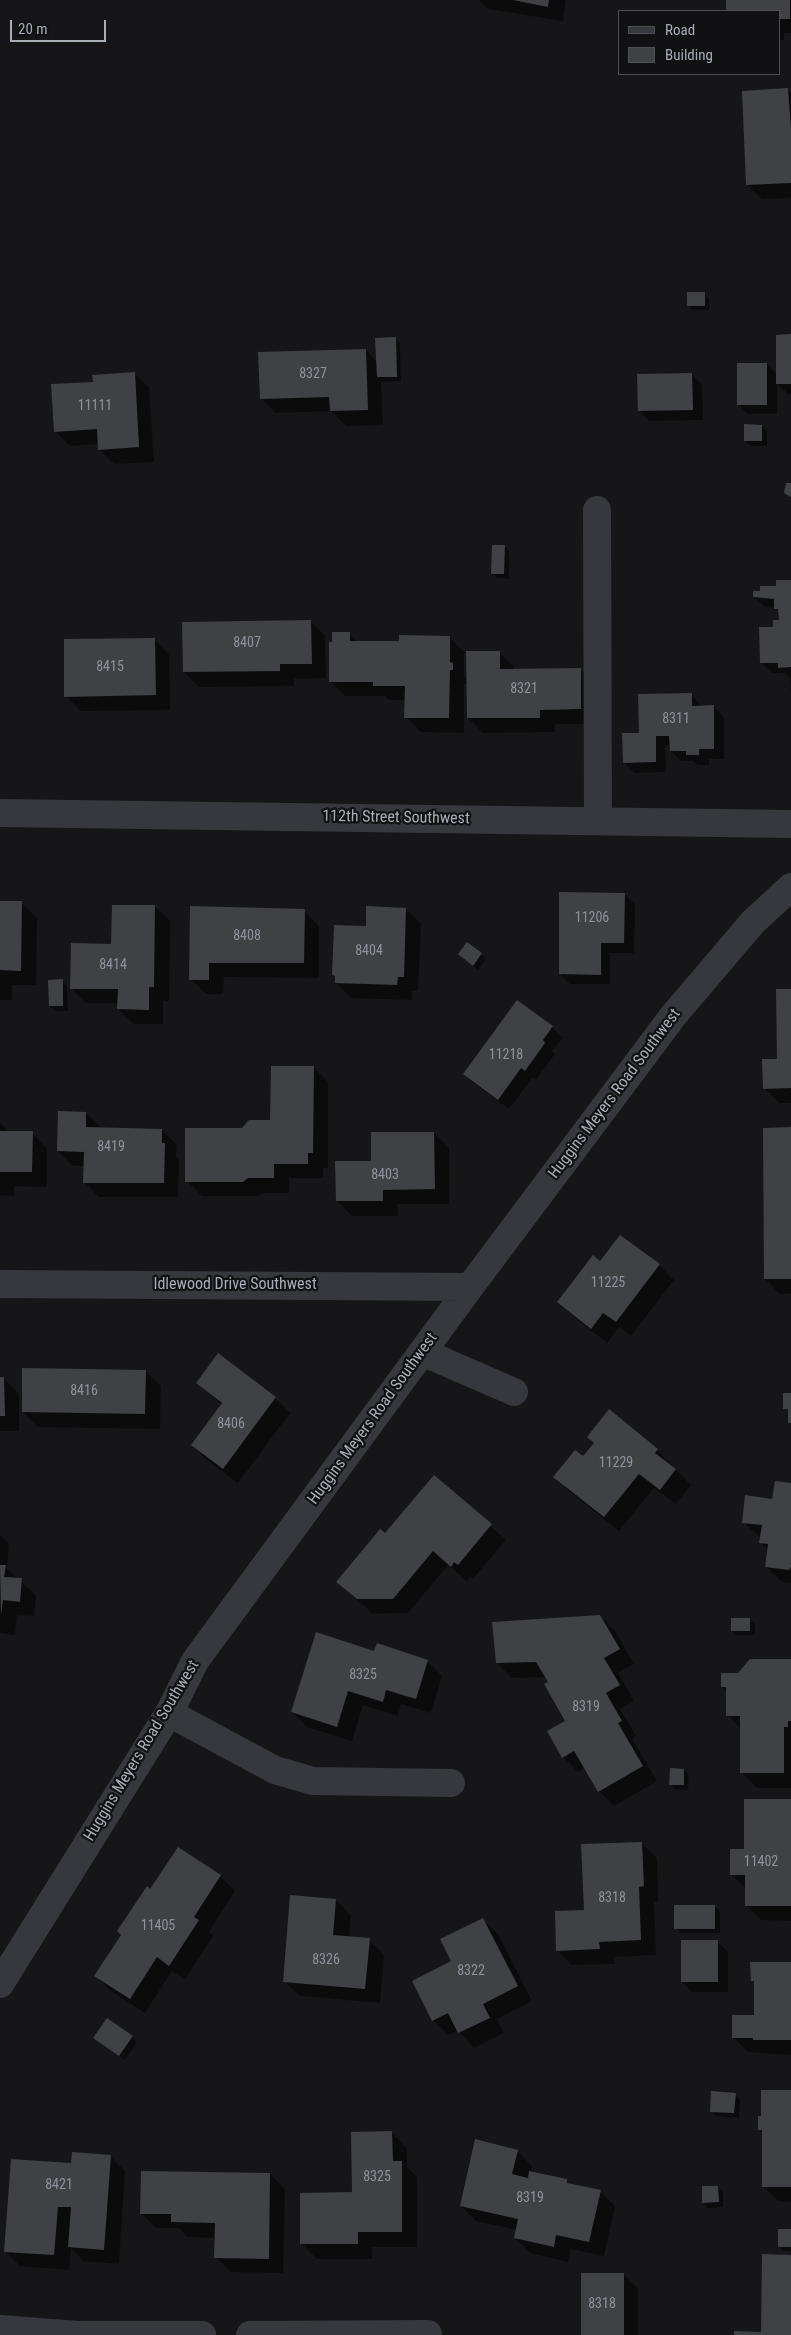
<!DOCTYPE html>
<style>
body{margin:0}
#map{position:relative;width:791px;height:2335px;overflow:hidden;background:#161618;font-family:"Roboto Condensed",sans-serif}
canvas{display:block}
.legend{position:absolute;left:618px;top:10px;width:162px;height:65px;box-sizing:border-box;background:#111113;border:1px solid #4d4f55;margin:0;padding:6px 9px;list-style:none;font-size:15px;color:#a8adb8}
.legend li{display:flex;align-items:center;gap:10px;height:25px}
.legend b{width:25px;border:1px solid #4d4f55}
.scale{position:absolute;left:10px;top:20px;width:96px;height:22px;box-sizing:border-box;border:2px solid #a8adb8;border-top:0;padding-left:6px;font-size:15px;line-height:18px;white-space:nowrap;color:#a8adb8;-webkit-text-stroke:4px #111113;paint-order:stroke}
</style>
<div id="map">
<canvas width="791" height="2335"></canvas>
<ul class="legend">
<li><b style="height:6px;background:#37383d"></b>Road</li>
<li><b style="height:14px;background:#404145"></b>Building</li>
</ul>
<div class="scale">20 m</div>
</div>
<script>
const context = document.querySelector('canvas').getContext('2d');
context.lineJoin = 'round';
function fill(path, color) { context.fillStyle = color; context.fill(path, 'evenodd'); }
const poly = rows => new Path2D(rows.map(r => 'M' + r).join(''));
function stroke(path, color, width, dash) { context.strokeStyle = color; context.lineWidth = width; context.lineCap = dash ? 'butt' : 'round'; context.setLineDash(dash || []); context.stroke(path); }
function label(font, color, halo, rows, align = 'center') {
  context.font = font + ' "Roboto Condensed",sans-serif'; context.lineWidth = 4.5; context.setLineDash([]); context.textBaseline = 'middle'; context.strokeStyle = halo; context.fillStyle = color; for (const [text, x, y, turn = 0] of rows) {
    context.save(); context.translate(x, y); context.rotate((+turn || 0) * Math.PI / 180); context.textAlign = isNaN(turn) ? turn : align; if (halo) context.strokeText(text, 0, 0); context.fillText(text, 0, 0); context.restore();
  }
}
fill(poly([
 [479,0,566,0,563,21,488,9],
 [727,0,791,0,791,33,784,33,784,40,780,40,780,11,727,11],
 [788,90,791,93,791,198,762,199,747,184],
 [704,293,709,299,709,310,693,310,688,305],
 [791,307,791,394,788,394,777,383,777,414,748,414,738,404,767,364,778,375,791,336],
 [395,338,400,343,401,381,381,382,383,425,346,426,331,411,276,413,261,398,366,350,377,362],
 [134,373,149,388,154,462,114,464,99,449,99,444,70,446,55,431,94,383],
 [692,374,702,385,703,420,649,421,639,410],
 [762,426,767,431,767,446,750,446,745,441],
 [504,546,509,551,509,579,497,578,492,573],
 [791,581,791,695,790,678,785,673,772,673,761,663,775,628,780,621,780,612,775,608,765,607,754,597,761,592],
 [310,621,325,636,326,678,294,679,294,686,199,687,184,672],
 [349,634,358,642,400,643,449,637,464,652,464,676,468,679,499,652,514,667,514,670,580,669,595,684,595,724,555,724,555,732,483,733,468,718,468,684,464,684,464,733,421,732,406,717,406,700,389,700,385,696,345,696,330,681],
 [154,639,169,654,170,710,81,711,66,696],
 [692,694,702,707,713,706,724,717,724,759,709,759,709,765,698,765,693,761,681,761,671,751,671,745,665,745,666,772,635,773,624,763,640,734],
 [624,894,635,904,634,953,610,953,610,984,570,984,560,974],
 [0,902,21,903,37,918,36,985,12,985,12,1000,0,1000],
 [155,906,170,921,169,1001,163,1001,163,1024,134,1024,118,1009,119,1003,86,1003,71,988,113,945],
 [191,907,304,911,319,926,319,978,224,977,223,994,206,994,191,979],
 [406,909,421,924,418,991,412,991,412,1000,351,998,336,983,367,927],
 [467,944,486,959,478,970,459,954],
 [62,981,67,986,68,1011,55,1011,50,1006],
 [791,990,791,1103,779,1103,764,1088,778,1060],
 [518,1002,552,1027,563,1038,552,1051,555,1054,536,1080,532,1078,509,1109,475,1084,464,1074],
 [313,1067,328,1082,328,1168,323,1168,323,1178,289,1178,289,1193,264,1193,258,1196,202,1196,187,1181,243,1129,272,1121],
 [86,1113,101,1128,162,1130,177,1145,176,1156,179,1159,178,1197,99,1197,84,1182,84,1166,73,1166,58,1151],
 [0,1123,10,1132,32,1133,47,1148,47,1187,14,1186,14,1196,0,1195],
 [791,1129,791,1294,780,1294,765,1279],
 [434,1133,449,1148,449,1204,397,1204,398,1216,352,1216,337,1201,372,1162],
 [600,1263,659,1265,674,1280,631,1336,619,1327,607,1343,574,1317,559,1302],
 [218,1355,275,1398,290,1413,238,1483,207,1460,192,1445,222,1405,197,1383],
 [146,1371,161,1386,160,1429,38,1427,23,1412],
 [0,1379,4,1379,19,1394,19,1431,0,1431],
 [609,1411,657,1450,691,1485,676,1504,654,1488,619,1531,570,1492,555,1477,583,1458,595,1444],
 [434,1477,506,1540,473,1579,470,1576,467,1581,448,1565,408,1613,373,1614,337,1582,385,1535],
 [791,1484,791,1583,782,1582,767,1567,769,1551,761,1543,761,1538,743,1522],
 [0,1535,9,1544,7,1569,36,1595,34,1616,17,1615,15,1635,0,1633],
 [600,1616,615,1631,634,1664,618,1673,634,1701,620,1709,636,1736,632,1739,657,1781,614,1806,599,1791,585,1768,578,1772,563,1757,549,1732,567,1721,546,1677,512,1678,497,1663],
 [750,1619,755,1624,755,1635,737,1635,732,1630],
 [375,1653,427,1661,442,1676,431,1713,401,1704,398,1716,363,1705,352,1741,307,1727,292,1712],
 [791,1660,791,1788,757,1788,742,1773,741,1729,728,1715,727,1692,722,1686,738,1674],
 [684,1770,689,1775,688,1790,675,1789,670,1784],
 [791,1801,791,1921,761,1920,746,1905,746,1889,731,1874,745,1850],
 [642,1843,657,1858,658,1901,654,1902,656,1955,614,1957,614,1964,572,1965,557,1950,585,1911],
 [220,1876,235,1891,209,1932,213,1936,185,1980,172,1971,145,2013,111,1991,96,1976,151,1890],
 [336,1900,351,1916,349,1938,369,1940,384,1955,380,2003,300,1996,284,1981],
 [715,1906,720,1911,720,1933,681,1933,676,1928],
 [483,1920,498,1934,532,2001,497,2019,504,2033,474,2048,458,2030,448,2035,433,2020,453,1961],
 [718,1942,728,1952,728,1992,692,1992,682,1981],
 [791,1963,791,2055,748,2052,733,2037,755,2017,755,1983,752,1980],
 [132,2037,137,2042,125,2060,94,2038],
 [791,2092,791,2202,778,2201,763,2186,763,2134,759,2129],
 [735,2094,740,2099,739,2118,716,2116,711,2111],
 [392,2133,407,2148,407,2167,417,2177,417,2247,372,2247,372,2259,317,2259,302,2244,353,2194],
 [517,2151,532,2166,531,2173,567,2181,571,2185,600,2191,615,2206,604,2256,571,2249,568,2262,530,2253,515,2238,517,2230,476,2221,461,2206],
 [110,2156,125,2171,119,2264,84,2261,71,2248,69,2270,20,2266,5,2251,72,2165],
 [270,2174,285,2189,283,2273,231,2272,216,2257,216,2238,187,2237,179,2228,156,2228,141,2213],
 [718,2187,723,2192,723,2207,708,2208,703,2202],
 [791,2230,791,2251,784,2251,779,2246],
 [623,2274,638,2289,638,2335,582,2335]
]), '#0007');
fill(poly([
 [513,0,549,0,548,7],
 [726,0,790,0,790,19,780,19,780,11,726,11],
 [788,88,791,128,791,183,746,185,742,91],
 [687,292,705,292,705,306,687,306],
 [791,334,791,384,776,384,776,335],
 [396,337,397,377,377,377,375,338],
 [366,349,368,410,330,411,329,397,260,399,258,352],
 [737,363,767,363,767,405,737,405],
 [135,372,139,447,98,450,97,429,54,432,51,384,93,382,92,375],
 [692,373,693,410,638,411,637,374],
 [744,424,762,425,762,441,744,441],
 [786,483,791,483,791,497,784,493],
 [492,545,505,545,504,574,491,574],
 [776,580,791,580,791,667,778,668,778,663,760,663,759,627,773,627,773,620,779,620,778,609,774,609,774,599,753,597,753,591,760,591,760,586,776,586],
 [311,620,312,664,280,664,280,671,183,672,182,622],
 [332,632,350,632,350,641,399,641,399,635,450,636,450,662,453,663,453,670,450,670,449,718,404,718,405,686,373,686,373,682,329,682,329,642,332,642],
 [155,638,156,695,64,697,64,639],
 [466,651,500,651,500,669,581,668,581,709,540,710,540,718,467,718],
 [692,693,692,706,714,705,714,749,699,749,699,755,686,755,686,751,670,751,669,736,656,736,656,762,623,763,622,733,639,733,638,694],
 [559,892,625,893,624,943,601,943,601,975,559,974],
 [0,901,22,901,21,971,0,970],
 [112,905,155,905,154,987,149,987,149,1010,117,1009,118,989,70,989,71,943,111,944],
 [190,906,305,909,304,963,209,963,209,980,189,980],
 [366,906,406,908,404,977,398,977,397,985,335,983,335,976,332,975,334,925,366,926],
 [467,942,482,953,473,966,458,954],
 [63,979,63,1006,49,1006,48,980],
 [776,989,791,989,791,1088,763,1089,762,1059,777,1059],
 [517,1000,553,1026,543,1040,545,1043,525,1071,521,1068,498,1100,463,1074],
 [271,1066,314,1066,313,1153,308,1153,308,1164,274,1164,274,1178,248,1178,243,1182,185,1182,185,1128,242,1128,249,1120,270,1120],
 [58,1111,86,1112,86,1127,162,1129,162,1143,165,1143,164,1183,83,1183,84,1152,57,1151],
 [791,1127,791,1279,764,1279,763,1128],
 [0,1131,33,1131,32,1172,0,1172],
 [371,1132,434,1132,435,1189,383,1190,383,1201,336,1201,335,1161,371,1161],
 [620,1235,660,1264,616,1322,603,1313,591,1329,557,1302,593,1255,600,1261],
 [218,1353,276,1397,223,1469,191,1445,222,1403,196,1383],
 [22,1368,146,1370,145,1414,22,1412],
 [0,1377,4,1377,5,1416,0,1416],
 [783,1393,791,1393,791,1423,788,1423,788,1409,783,1409],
 [609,1409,658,1449,655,1453,676,1469,660,1490,639,1474,604,1517,553,1477,575,1450,583,1456,594,1443,587,1437],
 [434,1475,492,1524,458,1565,454,1562,451,1567,433,1551,393,1599,357,1599,336,1582,380,1529,385,1533],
 [775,1481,791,1483,791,1567,789,1570,765,1567,768,1544,759,1543,762,1525,742,1523,745,1495,772,1499],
 [0,1565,6,1565,4,1577,22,1578,20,1602,3,1600,1,1615],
 [600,1615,620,1649,604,1658,620,1685,606,1693,622,1721,618,1723,643,1766,598,1792,574,1751,562,1758,547,1731,565,1721,544,1684,548,1682,536,1662,496,1663,492,1622],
 [731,1618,750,1618,750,1631,731,1631],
 [316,1632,374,1651,377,1643,428,1660,416,1699,386,1690,383,1702,348,1691,337,1727,291,1712],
 [750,1659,791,1659,791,1721,788,1721,788,1727,784,1727,784,1773,740,1773,740,1716,726,1716,726,1687,721,1687,721,1673,738,1673],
 [670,1768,684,1769,684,1785,669,1785],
 [744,1799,791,1799,791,1906,745,1906,745,1875,730,1875,730,1849,744,1849],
 [642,1842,644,1886,639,1887,641,1940,599,1942,600,1949,556,1951,555,1911,584,1910,581,1844],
 [178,1847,221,1875,194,1917,199,1920,169,1966,157,1957,130,1999,94,1976,121,1935,117,1931,147,1886,150,1889],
 [290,1895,336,1899,333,1935,370,1938,365,1989,283,1982],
 [674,1905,715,1905,715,1929,674,1929],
 [483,1918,518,1986,483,2004,490,2018,458,2033,448,2013,432,2021,412,1981,451,1961,440,1939],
 [681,1940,718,1940,718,1982,681,1982],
 [750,1962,791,1962,791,2040,753,2040,753,2038,732,2038,732,2015,754,2015,754,1981,751,1981],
 [107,2018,133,2036,119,2056,93,2038],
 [761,2090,791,2090,791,2187,762,2187,762,2130,758,2130,758,2116,761,2116],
 [711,2091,736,2093,734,2113,710,2112],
 [392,2131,393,2161,402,2161,402,2232,358,2232,358,2244,300,2244,300,2193,352,2192,351,2132],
 [475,2139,518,2150,512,2174,528,2178,529,2171,567,2179,567,2183,601,2190,589,2242,556,2235,554,2247,514,2238,518,2219,460,2206],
 [72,2152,111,2155,104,2250,68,2247,71,2207,58,2207,54,2255,4,2252,11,2159,71,2163],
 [141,2171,270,2173,269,2259,214,2258,215,2223,171,2222,171,2214,140,2214],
 [702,2186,718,2186,719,2202,702,2203],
 [778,2229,791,2229,791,2247,778,2247],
 [762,2254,791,2255,791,2335,734,2335,734,2331,761,2332],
 [581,2273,624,2273,624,2335,581,2335]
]), '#404145');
stroke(poly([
 [597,510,598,821],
 [0,813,791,824],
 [0,1284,470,1287],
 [422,1352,514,1392],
 [169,1713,275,1770,313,1781,451,1783],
 [0,1984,169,1713,195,1661,470,1287,673,1016,753,922,791,887],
 [0,2329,78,2335,202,2335],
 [250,2335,428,2334]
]), '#37383d', 28);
label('14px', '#8e929b', null, [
 ["8327",313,374],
 ["11111",95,406],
 ["8407",247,643],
 ["8415",110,667],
 ["8321",524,689],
 ["8311",676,719],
 ["11206",592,918],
 ["8408",247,936],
 ["8404",369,951],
 ["8414",113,965],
 ["11218",506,1055],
 ["8419",111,1147],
 ["8403",385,1175],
 ["11225",608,1283],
 ["8416",84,1391],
 ["8406",231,1424],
 ["11229",616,1463],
 ["8325",363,1675],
 ["8319",586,1707],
 ["11402",761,1862],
 ["8318",612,1898],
 ["11405",158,1926],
 ["8326",326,1960],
 ["8322",471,1971],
 ["8325",377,2177],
 ["8421",59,2185],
 ["8319",530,2198],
 ["8318",602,2304]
]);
label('16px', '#a8adb8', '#111113', [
 ["112th Street Southwest",396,818,1],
 ["Huggins Meyers Road Southwest",615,1094,-53],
 ["Idlewood Drive Southwest",235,1285],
 ["Huggins Meyers Road Southwest",373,1419,-54],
 ["Huggins Meyers Road Southwest",142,1751,-59]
]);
</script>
